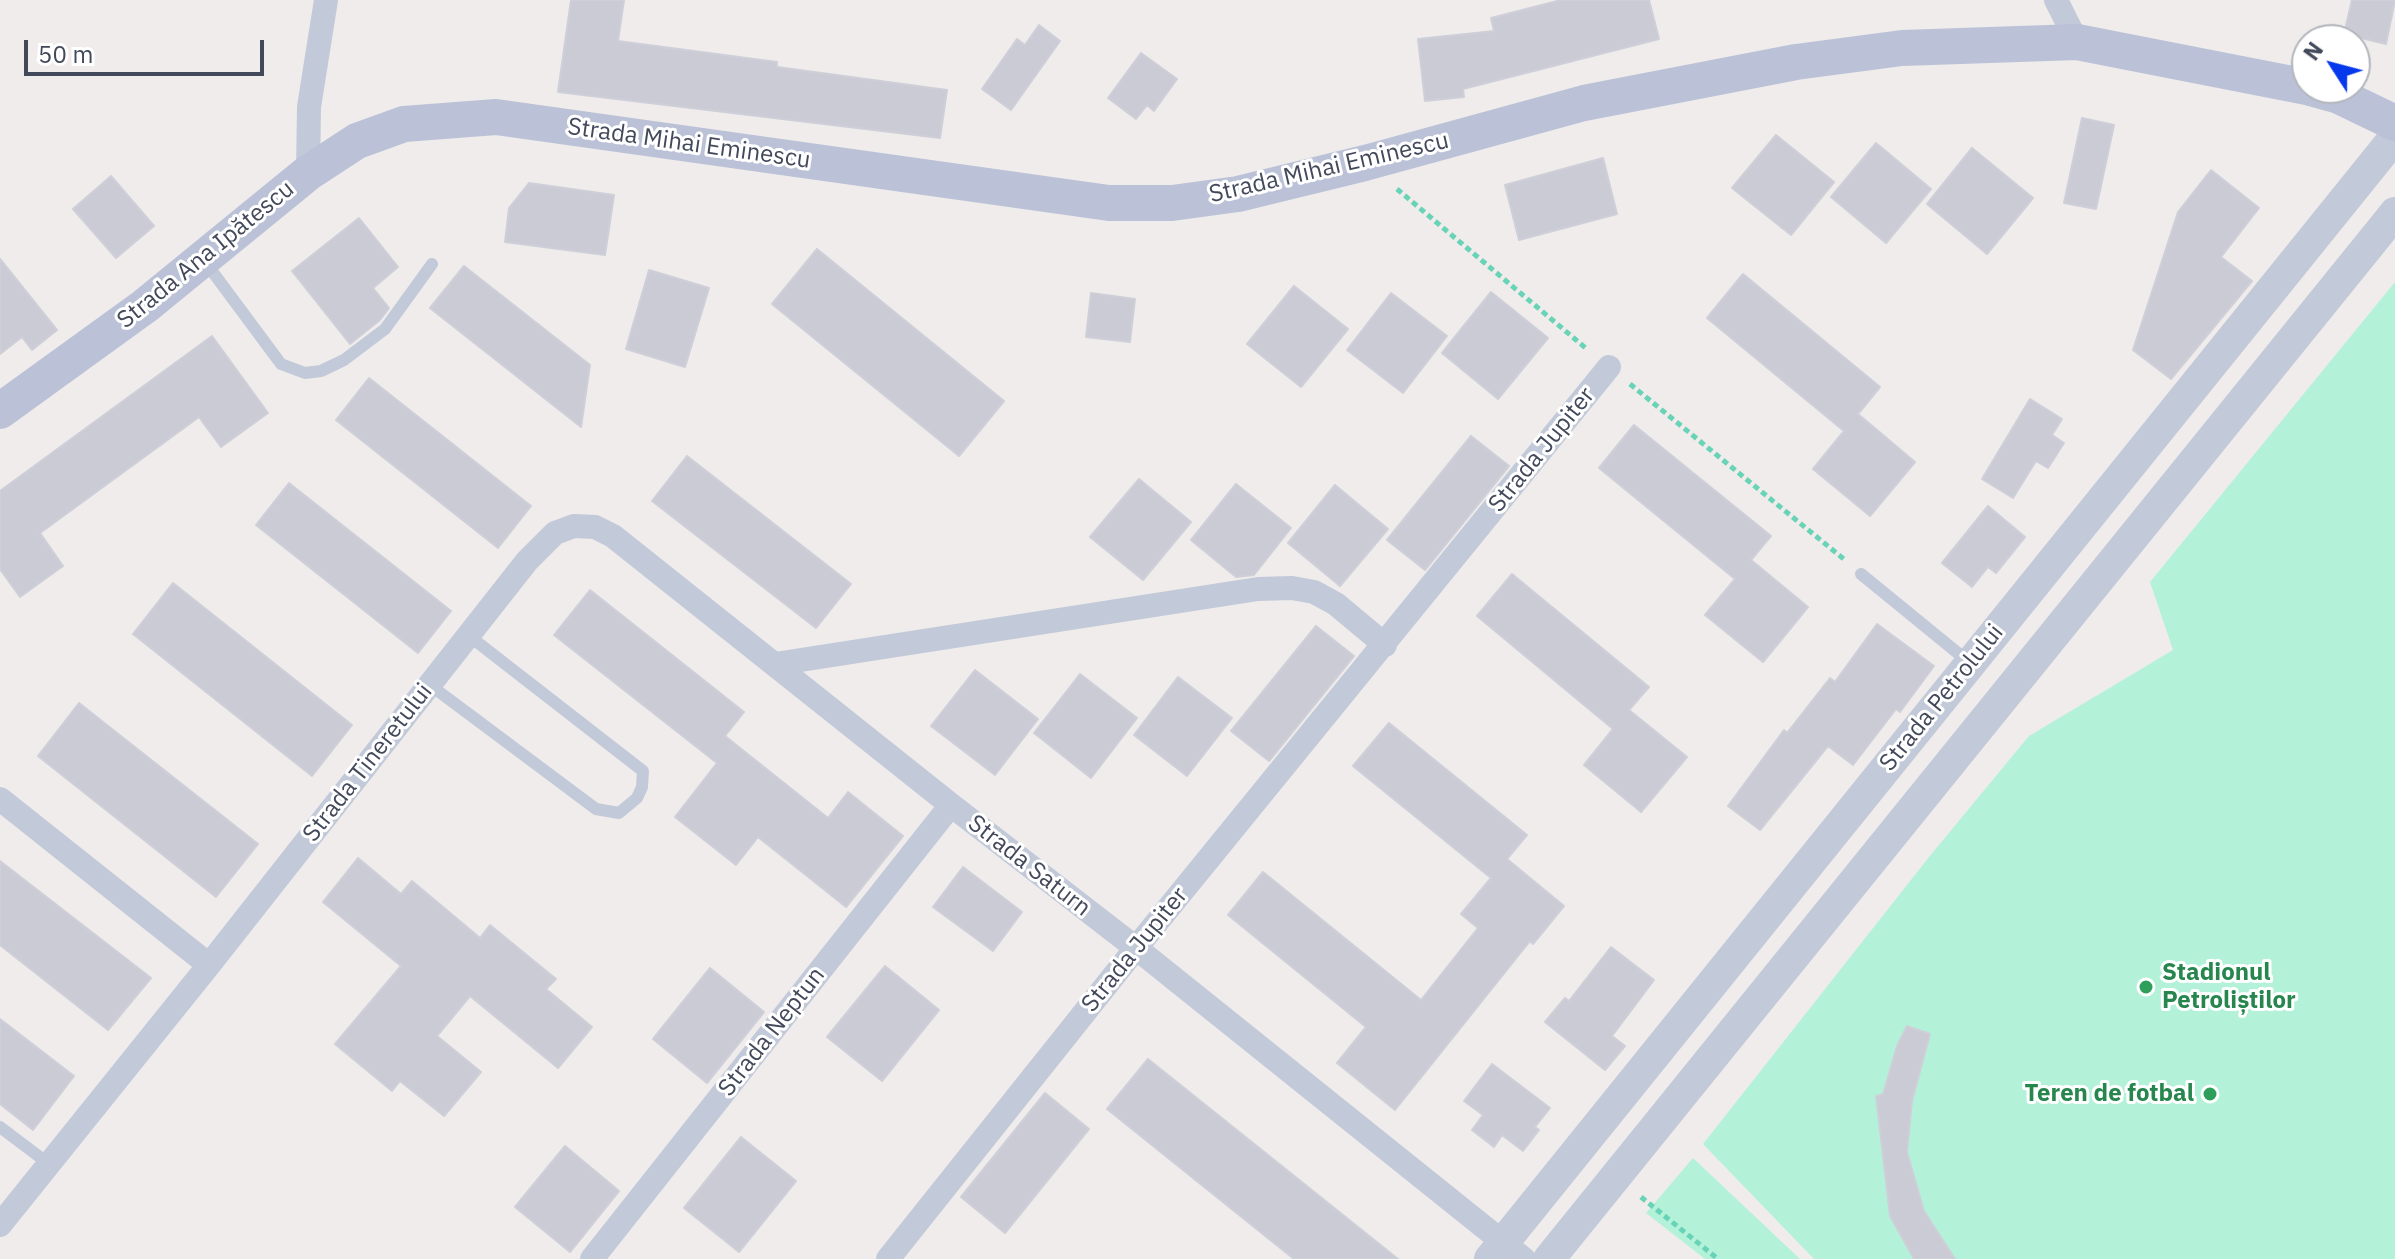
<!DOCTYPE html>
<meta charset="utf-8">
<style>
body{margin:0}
#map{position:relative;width:2395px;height:1259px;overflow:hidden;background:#efeceb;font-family:"IBM Plex Sans",sans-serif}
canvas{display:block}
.north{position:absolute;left:2291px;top:24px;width:80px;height:80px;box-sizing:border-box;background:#fff;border:2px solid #b3b6bd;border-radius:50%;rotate:306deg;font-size:22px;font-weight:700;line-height:32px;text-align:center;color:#42495a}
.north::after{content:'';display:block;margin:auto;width:28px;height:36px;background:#0739ec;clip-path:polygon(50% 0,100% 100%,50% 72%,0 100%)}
.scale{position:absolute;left:24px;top:40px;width:240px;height:36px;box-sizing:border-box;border:4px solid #42495a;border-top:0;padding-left:10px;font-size:24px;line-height:28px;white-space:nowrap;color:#42495a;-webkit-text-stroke:6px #fff;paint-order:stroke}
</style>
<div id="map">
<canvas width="2395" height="1259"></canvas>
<div class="north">N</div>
<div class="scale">50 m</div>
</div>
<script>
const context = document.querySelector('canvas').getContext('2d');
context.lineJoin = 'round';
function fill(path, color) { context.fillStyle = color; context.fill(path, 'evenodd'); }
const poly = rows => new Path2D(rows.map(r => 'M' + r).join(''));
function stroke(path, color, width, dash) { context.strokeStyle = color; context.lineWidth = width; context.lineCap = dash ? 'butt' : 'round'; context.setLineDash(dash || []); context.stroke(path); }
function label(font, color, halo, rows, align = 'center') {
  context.font = font + ' "IBM Plex Sans",sans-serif'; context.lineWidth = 6; context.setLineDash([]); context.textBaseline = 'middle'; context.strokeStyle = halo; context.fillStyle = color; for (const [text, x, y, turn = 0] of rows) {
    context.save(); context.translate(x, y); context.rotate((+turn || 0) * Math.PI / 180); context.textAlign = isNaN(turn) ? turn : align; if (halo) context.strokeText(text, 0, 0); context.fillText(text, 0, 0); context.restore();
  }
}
fill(poly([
 [2395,282,2395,1259,1814,1259,1703,1144,1929,857,2029,736,2173,650,2150,582],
 [1693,1158,1800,1259,1705,1259,1646,1213]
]), '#b3f2d9');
const building = poly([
 [571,0,624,0,618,41,777,62,777,67,947,90,940,138,558,92,571,0],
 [1561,0,1649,0,1659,39,1463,89,1464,97,1425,101,1418,39,1494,31,1491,18,1561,0],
 [2352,0,2395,0,2386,44,2344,34,2352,0],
 [1039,25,1060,41,1011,110,982,89,1017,39,1025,45,1039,25],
 [1141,53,1177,79,1154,111,1147,105,1136,119,1108,98,1141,53],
 [2082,118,2114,125,2096,209,2064,203,2082,118],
 [1776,135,1834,182,1791,235,1732,188,1776,135],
 [1876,143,1931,189,1886,243,1831,197,1876,143],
 [1972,148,2033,198,1987,254,1927,204,1972,148],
 [1603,158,1617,214,1519,240,1505,185,1603,158],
 [2211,170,2259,208,2221,257,2252,281,2171,379,2133,350,2178,212,2211,170],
 [111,176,154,226,116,258,73,209,111,176],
 [529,183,614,195,605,255,505,242,509,208,529,183],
 [359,218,398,267,373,288,389,308,380,320,350,344,292,271,359,218],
 [817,249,1004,401,959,456,772,304,817,249],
 [0,259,57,330,32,350,22,337,0,354,0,259],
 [464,266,590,365,581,427,430,308,464,266],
 [649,270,709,288,685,367,626,349,649,270],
 [1743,274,1880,387,1858,414,1915,462,1870,516,1813,469,1844,431,1707,318,1743,274],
 [1294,286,1348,329,1301,387,1247,344,1294,286],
 [1491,292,1548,338,1498,399,1442,353,1491,292],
 [1091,293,1135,299,1130,342,1086,337,1091,293],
 [1391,293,1447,336,1403,393,1347,350,1391,293],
 [212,336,268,413,221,447,199,417,40,533,63,566,20,597,0,569,0,491,212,336],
 [369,378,531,506,498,548,336,420,369,378],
 [2030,399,2062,419,2052,435,2064,443,2048,468,2036,461,2013,498,1982,479,2030,399],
 [1634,425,1771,536,1751,560,1808,607,1763,662,1705,615,1735,579,1599,468,1634,425],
 [1471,436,1509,466,1425,570,1387,540,1471,436],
 [687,456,851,584,816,628,652,501,687,456],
 [1139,479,1191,522,1143,580,1090,537,1139,479],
 [289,483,451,611,418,653,256,525,289,483],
 [1236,484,1291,528,1254,575,1236,577,1191,540,1236,484],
 [1335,485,1388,529,1340,586,1288,543,1335,485],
 [1988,506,2025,537,1996,573,1988,567,1972,587,1942,563,1988,506],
 [1512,574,1649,687,1629,710,1687,757,1641,812,1584,765,1613,729,1477,616,1512,574],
 [173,583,352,725,312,776,133,634,173,583],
 [590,590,744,712,725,736,828,818,848,792,903,836,846,907,758,837,736,865,675,817,717,763,554,635,590,590],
 [1877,624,1934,666,1900,712,1896,709,1853,765,1828,746,1760,830,1728,806,1784,730,1787,733,1830,678,1835,682,1877,624],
 [1316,626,1354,656,1269,761,1231,731,1316,626],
 [975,670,1038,719,995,775,931,726,975,670],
 [1080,674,1137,718,1091,778,1034,733,1080,674],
 [1178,677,1232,718,1187,776,1134,735,1178,677],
 [79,703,258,844,216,897,38,756,79,703],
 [1389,723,1527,835,1507,859,1564,906,1533,944,1530,941,1395,1110,1337,1063,1366,1027,1228,915,1263,872,1421,1000,1478,928,1461,914,1491,878,1353,766,1389,723],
 [358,858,401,894,412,881,480,938,490,925,556,979,546,989,592,1027,558,1068,470,996,437,1036,481,1072,444,1116,400,1081,392,1091,335,1044,401,966,323,902,358,858],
 [0,861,151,978,108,1030,0,945,0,861],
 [963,867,1022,912,993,951,933,907,963,867],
 [1611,947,1654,980,1612,1036,1625,1046,1605,1070,1545,1022,1565,998,1569,1001,1611,947],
 [885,966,939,1010,882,1081,827,1037,885,966],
 [710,968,764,1012,707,1083,653,1039,710,968],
 [0,1019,74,1076,33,1130,0,1104,0,1019],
 [1907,1026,1930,1034,1912,1101,1907,1152,1924,1211,1955,1259,1914,1259,1890,1216,1876,1096,1883,1094,1897,1046,1907,1026],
 [1148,1059,1398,1259,1294,1259,1107,1109,1148,1059],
 [1492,1064,1550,1108,1535,1127,1539,1130,1523,1151,1502,1135,1494,1147,1472,1130,1483,1115,1464,1101,1492,1064],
 [1045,1093,1089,1129,1005,1233,961,1197,1045,1093],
 [741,1137,796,1181,739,1252,684,1208,741,1137],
 [565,1146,619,1191,570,1252,515,1207,565,1146]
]);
fill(building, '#cacbd4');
stroke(building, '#cecfd8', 2);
stroke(poly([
 [1397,189,1588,350],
 [1630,384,1845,560],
 [1641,1197,1718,1259]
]), '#68d3b6', 5, [6, 4]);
stroke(poly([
 [206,263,281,364,305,373,321,371,344,360,385,329,432,264],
 [1861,574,1970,663],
 [430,685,596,809,619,813,637,798,642,787,643,771,468,635],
 [0,1127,49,1164]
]), '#c2c9d8', 12);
stroke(poly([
 [2056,0,2077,42],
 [308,173,309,107,326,0],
 [775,664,1258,589,1292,588,1314,592,1336,604,1385,645],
 [0,799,209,965],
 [0,1225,209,965,527,561,555,533,574,526,595,527,613,536,951,805,1136,948,1524,1259],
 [592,1259,951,805],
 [888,1259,1136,948,1609,367]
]), '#c2c9d8', 24);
stroke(poly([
 [1490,1259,2395,137],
 [1549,1259,2395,213]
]), '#c2c9d8', 32);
stroke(poly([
 [2310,88,2339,96,2395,123],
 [0,411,145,306,308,173,357,141,404,124,496,117,1109,203,1172,203,1238,194,1365,163,1584,103,1796,62,1902,48,2077,42,2307,87]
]), '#bbc2d7', 36);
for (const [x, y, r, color] of [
 [2146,987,8,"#2e9e5b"],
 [2210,1094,8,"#2e9e5b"]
]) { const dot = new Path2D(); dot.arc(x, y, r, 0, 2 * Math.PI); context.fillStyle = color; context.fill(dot); stroke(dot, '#fff', 3); }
label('24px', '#42495a', '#fff', [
 ["Strada Mihai Eminescu",689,144,8],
 ["Strada Mihai Eminescu",1329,168,-13],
 ["Strada Ana Ipătescu",206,255,-39],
 ["Strada Jupiter",1542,450,-51],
 ["Strada Petrolului",1942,698,-51],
 ["Strada Tineretului",368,763,-52],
 ["Strada Saturn",1029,866,38],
 ["Strada Jupiter",1135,950,-51],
 ["Strada Neptun",772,1032,-52]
]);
label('bold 24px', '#27864d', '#fff', [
 ["Stadionul",2162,973],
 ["Petroliștilor",2162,1001],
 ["Teren de fotbal",2194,1094,"right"]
], 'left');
</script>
